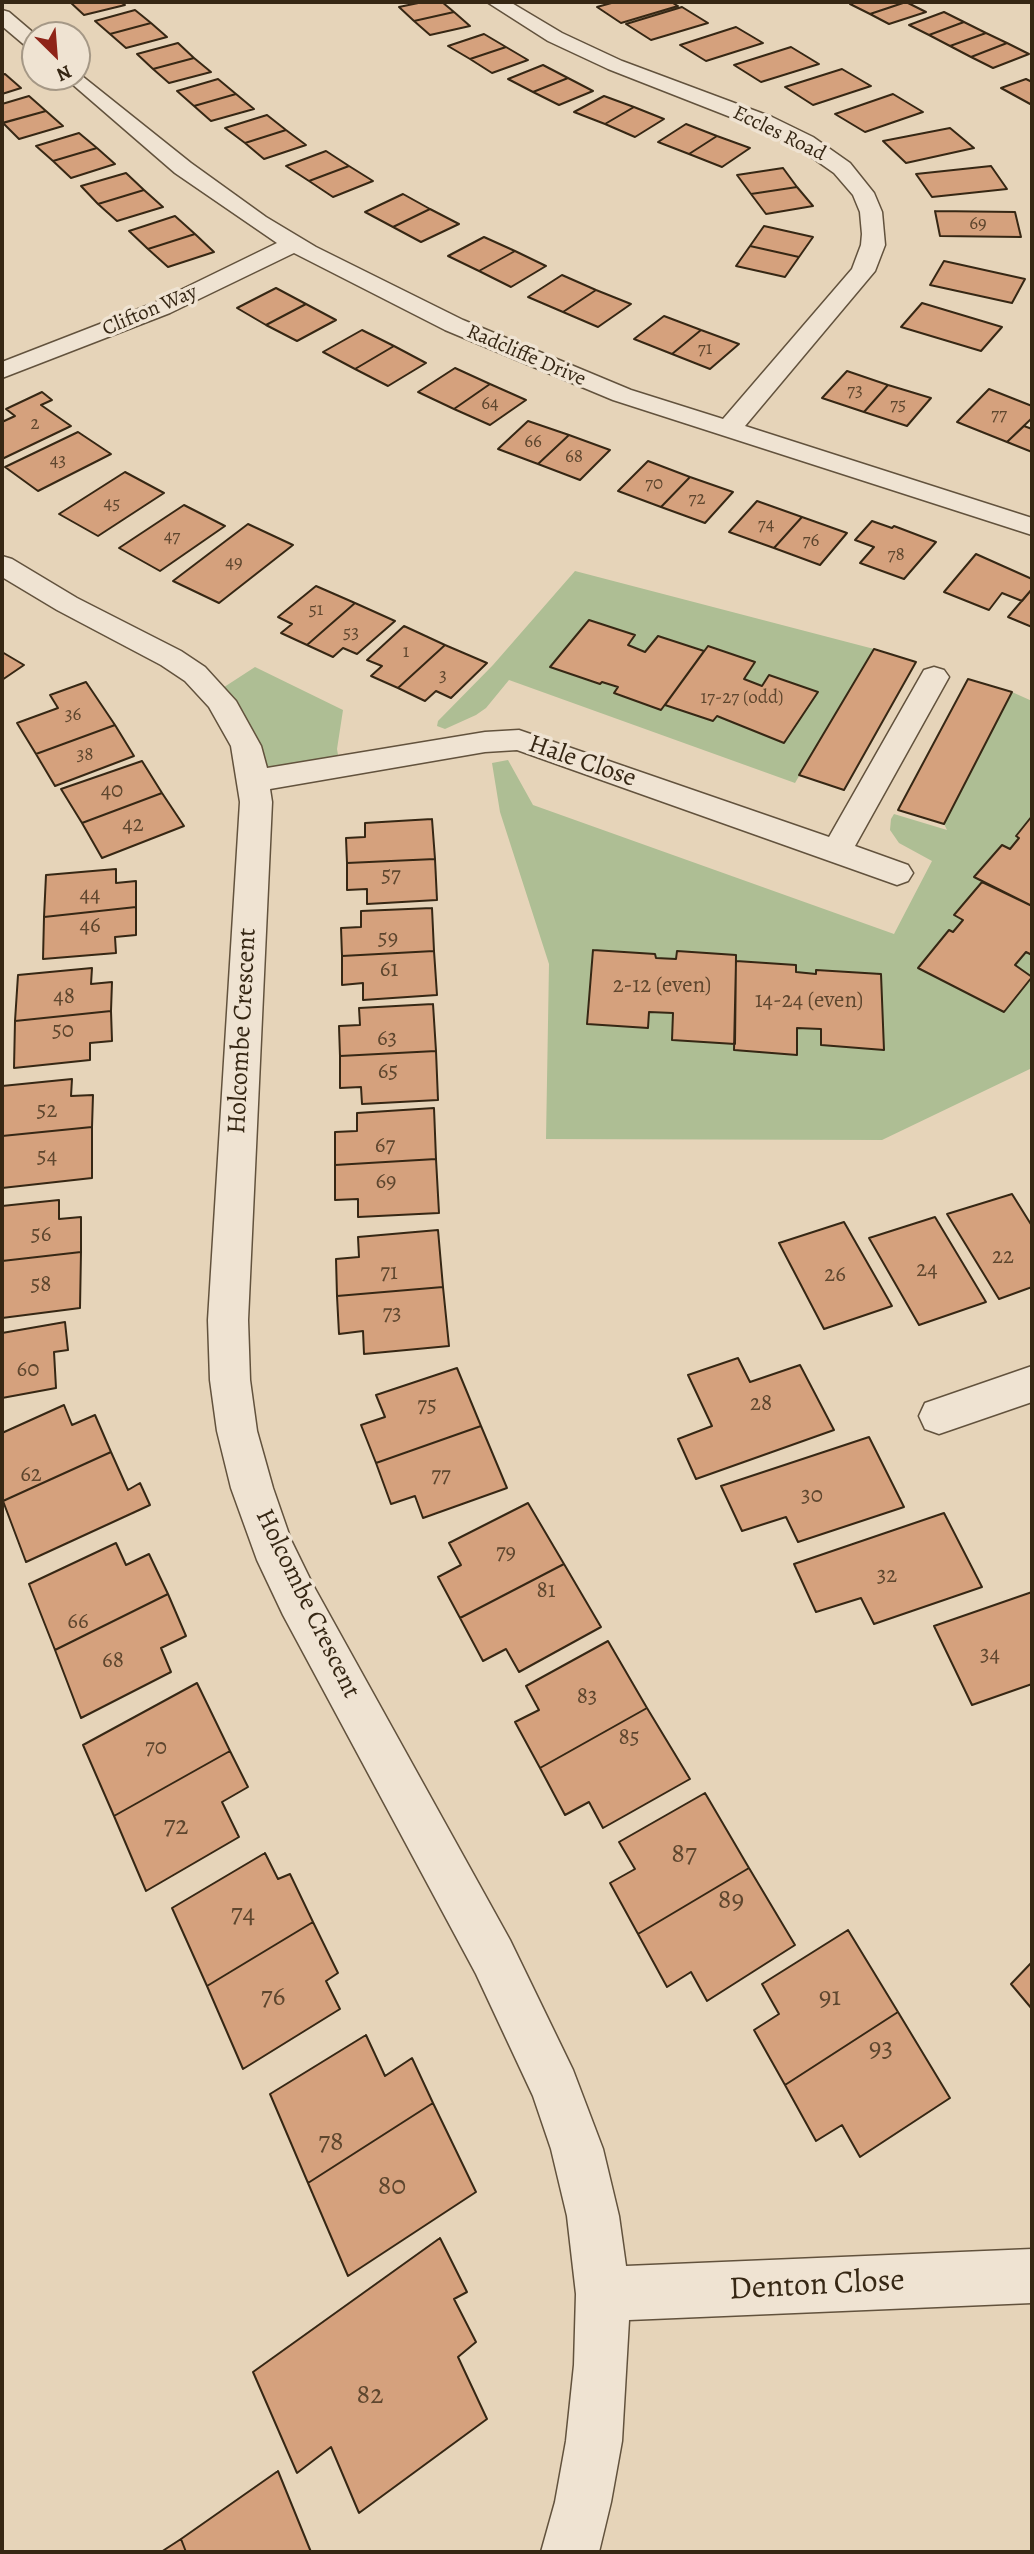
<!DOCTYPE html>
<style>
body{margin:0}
#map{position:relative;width:1034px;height:2554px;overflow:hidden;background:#e6d4b9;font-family:Alegreya,serif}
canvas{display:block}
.frame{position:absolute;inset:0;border:4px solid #362714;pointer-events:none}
.north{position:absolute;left:21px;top:21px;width:70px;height:70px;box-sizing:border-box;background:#efe3d2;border:2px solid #a59886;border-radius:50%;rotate:155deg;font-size:19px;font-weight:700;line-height:28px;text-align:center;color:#362714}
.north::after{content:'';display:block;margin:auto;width:24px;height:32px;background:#8f2418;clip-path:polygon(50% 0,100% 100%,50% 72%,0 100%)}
</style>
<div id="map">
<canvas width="1034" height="2554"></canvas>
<div class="frame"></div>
<div class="north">N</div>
</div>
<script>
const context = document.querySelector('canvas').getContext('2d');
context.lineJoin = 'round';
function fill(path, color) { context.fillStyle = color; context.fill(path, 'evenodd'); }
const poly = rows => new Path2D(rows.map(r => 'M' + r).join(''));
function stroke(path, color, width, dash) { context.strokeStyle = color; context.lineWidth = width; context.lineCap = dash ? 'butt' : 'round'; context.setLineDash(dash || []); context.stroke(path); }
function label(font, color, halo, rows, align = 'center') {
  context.font = font + ' Alegreya,serif'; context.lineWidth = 7; context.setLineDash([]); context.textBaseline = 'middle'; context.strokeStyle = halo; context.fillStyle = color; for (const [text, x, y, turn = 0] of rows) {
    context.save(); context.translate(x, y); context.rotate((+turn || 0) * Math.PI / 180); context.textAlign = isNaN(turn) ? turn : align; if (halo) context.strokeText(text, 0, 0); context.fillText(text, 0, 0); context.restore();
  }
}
fill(poly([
 [575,571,874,649,795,783,509,680,486,708,476,715,445,729,437,726,438,721,493,665],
 [255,667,343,710,337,749,340,767,255,781,215,693],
 [1012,692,1032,701,1032,1068,882,1140,546,1139,549,964,500,812,492,763,508,760,533,805,894,934,932,861,899,843,890,830,891,819,894,814,947,830,944,824]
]), '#aebe94');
const building = poly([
 [70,2,121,2,125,5,84,15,70,2],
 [423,2,442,2,454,12,414,21,399,7,423,2],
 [615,2,671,2,678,6,621,23,597,7,615,2],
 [856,2,906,2,870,14,850,4,856,2],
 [906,2,926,12,889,24,870,14,906,2],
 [682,7,708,23,651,40,626,24,682,7],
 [135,10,151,23,110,34,95,21,135,10],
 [454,12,470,26,430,35,414,21,454,12],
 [944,12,964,22,929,35,909,25,944,12],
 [964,22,986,33,950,46,929,35,964,22],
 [151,23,167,37,126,48,110,34,151,23],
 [736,27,763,43,706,61,680,45,736,27],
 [986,33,1007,43,971,57,950,46,986,33],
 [484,34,506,47,470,59,448,46,484,34],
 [178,43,194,58,153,69,137,54,178,43],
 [1007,43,1029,54,993,68,971,57,1007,43],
 [506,47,528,60,492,73,470,59,506,47],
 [791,47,819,64,761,82,734,65,791,47],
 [194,58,211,72,169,83,153,69,194,58],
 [543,65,568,78,533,92,508,79,543,65],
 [842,69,871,86,813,105,785,87,842,69],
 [5,74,21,88,2,94,2,75,5,74],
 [568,78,593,91,559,105,533,92,568,78],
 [218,79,236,94,194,106,177,91,218,79],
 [1026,79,1032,82,1032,105,1001,88,1026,79],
 [236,94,254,109,211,121,194,106,236,94],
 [893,94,923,112,865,132,835,114,893,94],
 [29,96,46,111,2,123,2,104,29,96],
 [604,96,634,107,605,124,574,112,604,96],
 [634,107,664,119,635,137,605,124,634,107],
 [46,111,63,126,19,139,3,123,46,111],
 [267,115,286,130,245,143,225,128,267,115],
 [686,124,717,136,689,154,658,142,686,124],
 [950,128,974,148,906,163,883,141,950,128],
 [286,130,306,145,264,159,245,143,286,130],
 [79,133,97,148,53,161,36,146,79,133],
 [717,136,750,148,722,167,689,154,717,136],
 [97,148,115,164,71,178,53,161,97,148],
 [326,151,349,166,309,181,286,166,326,151],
 [349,166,373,181,333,197,309,181,349,166],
 [991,166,1007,189,932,197,916,174,991,166],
 [783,168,797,187,751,194,737,175,783,168],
 [126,173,144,190,98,204,81,186,126,173],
 [797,187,813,206,766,214,751,194,797,187],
 [144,190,163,207,117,221,98,204,144,190],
 [403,194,430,209,393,227,365,212,403,194],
 [430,209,459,224,421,242,393,227,430,209],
 [935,211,1015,212,1021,237,940,236,935,211],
 [175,216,195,234,148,249,129,231,175,216],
 [764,226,813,237,799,257,750,246,764,226],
 [195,234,214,252,168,267,148,249,195,234],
 [484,237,515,251,479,271,448,256,484,237],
 [750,246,799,257,785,277,736,266,750,246],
 [515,251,546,266,511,287,479,271,515,251],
 [944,261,1025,279,1012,303,930,285,944,261],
 [562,275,596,290,563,312,528,297,562,275],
 [276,288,306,304,266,325,237,308,276,288],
 [596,290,631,304,598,327,563,312,596,290],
 [922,303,1002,327,981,351,901,327,922,303],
 [306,304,336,320,297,341,266,325,306,304],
 [664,316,701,330,672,354,634,339,664,316],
 [362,330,394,346,355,369,323,352,362,330],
 [701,330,739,344,710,369,672,354,701,330],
 [394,346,426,363,388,386,355,369,394,346],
 [455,368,490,384,454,409,418,392,455,368],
 [847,371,888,385,864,412,822,398,847,371],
 [490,384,526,400,490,425,454,409,490,384],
 [888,385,931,398,907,426,864,412,888,385],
 [989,389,1032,406,1032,418,1007,442,957,422,989,389],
 [42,392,52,400,41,405,71,426,2,459,2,422,15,416,6,409,42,392],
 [528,421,569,435,538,464,498,449,528,421],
 [1024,426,1032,429,1032,452,1007,442,1024,426],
 [78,432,111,454,38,491,5,467,78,432],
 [569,435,610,450,580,480,538,464,569,435],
 [648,461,690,477,661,507,618,491,648,461],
 [125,472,164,493,98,536,59,514,125,472],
 [690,477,733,492,705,523,661,507,690,477],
 [757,501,802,517,774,548,729,532,757,501],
 [184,505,225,526,160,571,119,548,184,505],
 [802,517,847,533,820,565,774,548,802,517],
 [872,521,892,528,894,526,936,542,904,579,860,563,874,547,855,540,872,521],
 [248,524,293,545,219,603,173,581,248,524],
 [976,554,1032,579,1032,589,1022,601,1002,593,989,610,944,592,976,554],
 [316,586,355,603,307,645,281,633,292,624,278,617,316,586],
 [1032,589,1032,627,1008,617,1032,589],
 [355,603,395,621,357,654,343,648,333,657,307,645,355,603],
 [589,620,635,635,628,645,645,652,658,636,704,651,661,710,614,693,618,687,602,682,600,684,550,667,589,620],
 [404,626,445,645,398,688,371,676,382,666,367,660,404,626],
 [445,645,487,663,451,698,436,691,425,701,398,688,445,645],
 [708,646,755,662,744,679,762,686,769,675,818,692,784,743,717,716,713,721,665,705,708,646],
 [874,649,916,662,844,790,799,775,874,649],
 [2,652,24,665,2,680,2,652],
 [968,679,1012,692,944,824,898,810,968,679],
 [86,682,115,725,36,754,17,723,58,708,50,695,86,682],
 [115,725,134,756,55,786,36,754,115,725],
 [142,761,162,793,82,823,61,789,142,761],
 [162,793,184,826,102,858,82,823,162,793],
 [1032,816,1032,906,974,877,1002,845,1010,849,1019,838,1016,836,1032,816],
 [432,819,435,859,347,863,346,838,365,837,365,823,432,819],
 [435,859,437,900,367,904,367,889,347,890,347,863,435,859],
 [116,869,116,883,136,881,136,907,44,917,46,875,116,869],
 [982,882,1032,906,1032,955,1026,952,1015,965,1032,977,1004,1012,918,968,949,930,953,932,963,920,954,915,982,882],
 [136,907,136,935,115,937,116,953,43,959,44,917,136,907],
 [432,908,434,951,342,956,341,928,361,927,361,911,432,908],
 [593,950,655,954,656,958,676,959,677,951,736,955,735,1044,672,1040,673,1013,649,1012,648,1028,587,1024,593,950],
 [434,951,437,995,363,1000,363,983,342,985,342,956,434,951],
 [736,961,796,965,796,972,816,974,816,970,881,974,884,1050,821,1045,821,1029,797,1028,797,1055,734,1050,736,961],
 [92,968,91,984,112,982,111,1011,15,1021,18,975,92,968],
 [433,1004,436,1051,340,1056,339,1026,360,1025,359,1008,433,1004],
 [111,1011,112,1041,90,1043,90,1060,14,1068,15,1021,111,1011],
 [436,1051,438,1100,362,1104,361,1087,340,1088,340,1056,436,1051],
 [72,1079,71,1096,93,1095,92,1127,2,1136,2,1086,72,1079],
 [434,1108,436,1159,335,1165,335,1132,357,1131,357,1113,434,1108],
 [92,1127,92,1178,2,1188,2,1136,92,1127],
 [436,1159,439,1213,358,1217,358,1199,335,1200,335,1165,436,1159],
 [1012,1194,1032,1226,1032,1287,999,1299,947,1214,1012,1194],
 [59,1200,59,1219,81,1217,81,1252,2,1261,2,1206,59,1200],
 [935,1217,986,1302,919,1325,869,1238,935,1217],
 [844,1222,892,1306,824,1329,779,1243,844,1222],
 [438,1230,443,1287,337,1296,336,1259,359,1257,358,1237,438,1230],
 [81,1252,80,1308,2,1318,2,1261,81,1252],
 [443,1287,449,1346,364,1354,363,1331,339,1334,337,1296,443,1287],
 [65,1322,68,1350,54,1352,56,1388,2,1398,2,1333,65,1322],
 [738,1358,750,1382,800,1365,834,1430,696,1479,678,1439,712,1426,688,1375,738,1358],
 [457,1368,481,1426,376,1463,361,1425,385,1417,376,1395,457,1368],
 [64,1405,72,1425,95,1415,111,1452,3,1501,2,1433,64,1405],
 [481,1426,507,1488,423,1518,415,1496,391,1504,376,1463,481,1426],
 [869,1437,904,1507,798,1542,786,1517,742,1531,721,1486,869,1437],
 [111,1452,128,1490,140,1483,150,1505,26,1562,3,1501,111,1452],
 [528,1503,564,1564,460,1618,438,1577,461,1565,449,1543,528,1503],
 [944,1513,982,1587,874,1624,861,1598,816,1612,794,1564,944,1513],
 [116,1543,126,1565,149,1554,168,1594,55,1650,29,1584,116,1543],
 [564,1564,601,1627,519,1672,506,1649,483,1661,460,1618,564,1564],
 [1032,1592,1032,1684,972,1705,934,1626,1032,1592],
 [168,1594,186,1636,161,1648,171,1672,81,1718,55,1650,168,1594],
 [608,1641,647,1708,540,1768,515,1722,539,1710,526,1686,608,1641],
 [197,1683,230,1751,114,1816,83,1745,197,1683],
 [647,1708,690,1779,603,1828,589,1802,565,1815,540,1768,647,1708],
 [230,1751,248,1787,222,1802,239,1837,146,1891,114,1816,230,1751],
 [705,1793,749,1868,638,1934,610,1883,635,1869,619,1842,705,1793],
 [265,1853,278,1879,290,1874,313,1922,207,1986,172,1908,265,1853],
 [749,1868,795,1945,707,2001,691,1972,667,1987,638,1934,749,1868],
 [313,1922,338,1973,326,1981,340,2009,243,2069,207,1986,313,1922],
 [848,1930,898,2012,785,2085,754,2030,779,2014,762,1984,848,1930],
 [1032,1962,1032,2009,1011,1984,1032,1962],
 [898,2012,950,2098,860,2157,842,2125,816,2141,785,2085,898,2012],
 [366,2035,385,2076,412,2058,433,2103,308,2183,270,2094,366,2035],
 [433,2103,476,2192,348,2276,308,2183,433,2103],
 [440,2238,467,2292,454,2299,476,2342,458,2357,487,2419,359,2513,331,2447,297,2473,253,2372,440,2238],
 [278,2471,311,2552,186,2552,181,2539,278,2471],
 [181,2539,186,2552,161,2552,181,2539]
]);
fill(building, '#d5a17d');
stroke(building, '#362714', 2);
const minor = poly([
 [487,2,510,2,562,33,622,61,772,117,813,137,850,163,874,193,882,212,885,245,875,271,745,426,1032,518,1032,535,613,400,445,330,294,253,170,313,2,378,2,362,154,303,277,243,175,173,64,77,77,77,77,72,191,163,266,217,316,247,463,320,631,390,723,419,852,269,861,245,862,234,860,212,853,195,834,173,797,147,756,127,608,69,548,41,487,2],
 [2,10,9,12,36,35,35,50,28,48,2,26,2,10],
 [2,556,12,559,77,598,181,651,205,667,236,701,261,746,267,768,485,732,519,730,829,837,924,670,934,667,944,670,949,677,855,846,908,865,913,873,908,881,897,885,517,750,485,752,270,789,272,802,248,1320,250,1380,257,1431,273,1488,291,1540,313,1585,510,1940,573,2070,603,2149,619,2216,626,2266,1032,2249,1032,2303,629,2320,622,2441,611,2502,599,2552,541,2552,555,2502,566,2441,574,2365,576,2294,567,2216,551,2149,533,2096,476,1974,283,1615,257,1560,231,1488,217,1431,210,1380,208,1320,240,802,231,746,209,707,185,681,161,665,57,610,2,577,2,556],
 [1032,1366,1032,1402,939,1434,925,1429,919,1416,925,1403,1032,1366]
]);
stroke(minor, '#62523d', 3);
fill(minor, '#efe3d2');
label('19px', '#5e462e', null, [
 ["69",978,224],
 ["71",705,349],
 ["73",855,391],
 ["64",490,404],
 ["75",898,405],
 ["77",999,415],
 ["2",35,424],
 ["66",533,442],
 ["68",574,457],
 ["43",58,461],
 ["70",654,484],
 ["72",697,499],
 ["45",112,504],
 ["74",766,525],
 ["47",172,537],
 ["76",811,541],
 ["78",896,555],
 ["49",234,563],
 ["51",316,610],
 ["53",351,633],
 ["1",406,652],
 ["3",443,676],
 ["17-27 (odd)",742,698],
 ["36",73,715],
 ["38",85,755]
]);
label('21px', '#362714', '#efe3d2', [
 ["Eccles Road",779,134,26],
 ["Clifton Way",150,311,-23],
 ["Radcliffe Drive",526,356,23]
]);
label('23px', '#5e462e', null, [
 ["40",112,791],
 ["42",133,825],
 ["57",391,876],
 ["44",90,895],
 ["46",90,926],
 ["59",388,939],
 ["61",389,970],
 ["2-12 (even)",662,986],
 ["48",64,997],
 ["14-24 (even)",809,1001],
 ["50",63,1031],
 ["63",387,1039],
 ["65",388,1072],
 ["52",47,1111],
 ["67",385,1146],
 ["54",47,1157],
 ["69",386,1182],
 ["56",41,1235],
 ["22",1003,1257],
 ["24",927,1270],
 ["71",389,1273],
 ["26",835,1275],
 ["58",41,1285],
 ["73",392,1314],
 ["60",28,1370],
 ["28",761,1404],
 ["75",427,1406],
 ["62",31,1475],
 ["77",441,1476],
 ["30",812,1496],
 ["79",506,1553],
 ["32",887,1576],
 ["81",546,1591],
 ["66",78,1622],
 ["34",990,1655],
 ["68",113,1661],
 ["83",587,1697],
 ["85",629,1738],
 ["70",156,1748]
]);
label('26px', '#362714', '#efe3d2', [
 ["Hale Close",582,762,19],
 ["Holcombe Crescent",243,1031,-87],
 ["Holcombe Crescent",307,1604,64]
]);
label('28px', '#5e462e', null, [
 ["72",176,1827],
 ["87",684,1855],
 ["89",731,1901],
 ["74",243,1915],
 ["76",273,1998],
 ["91",830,1998],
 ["93",881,2049],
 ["78",331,2143],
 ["80",392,2187],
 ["82",370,2396]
]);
label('32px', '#362714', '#efe3d2', [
 ["Denton Close",817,2286,-3]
]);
</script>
